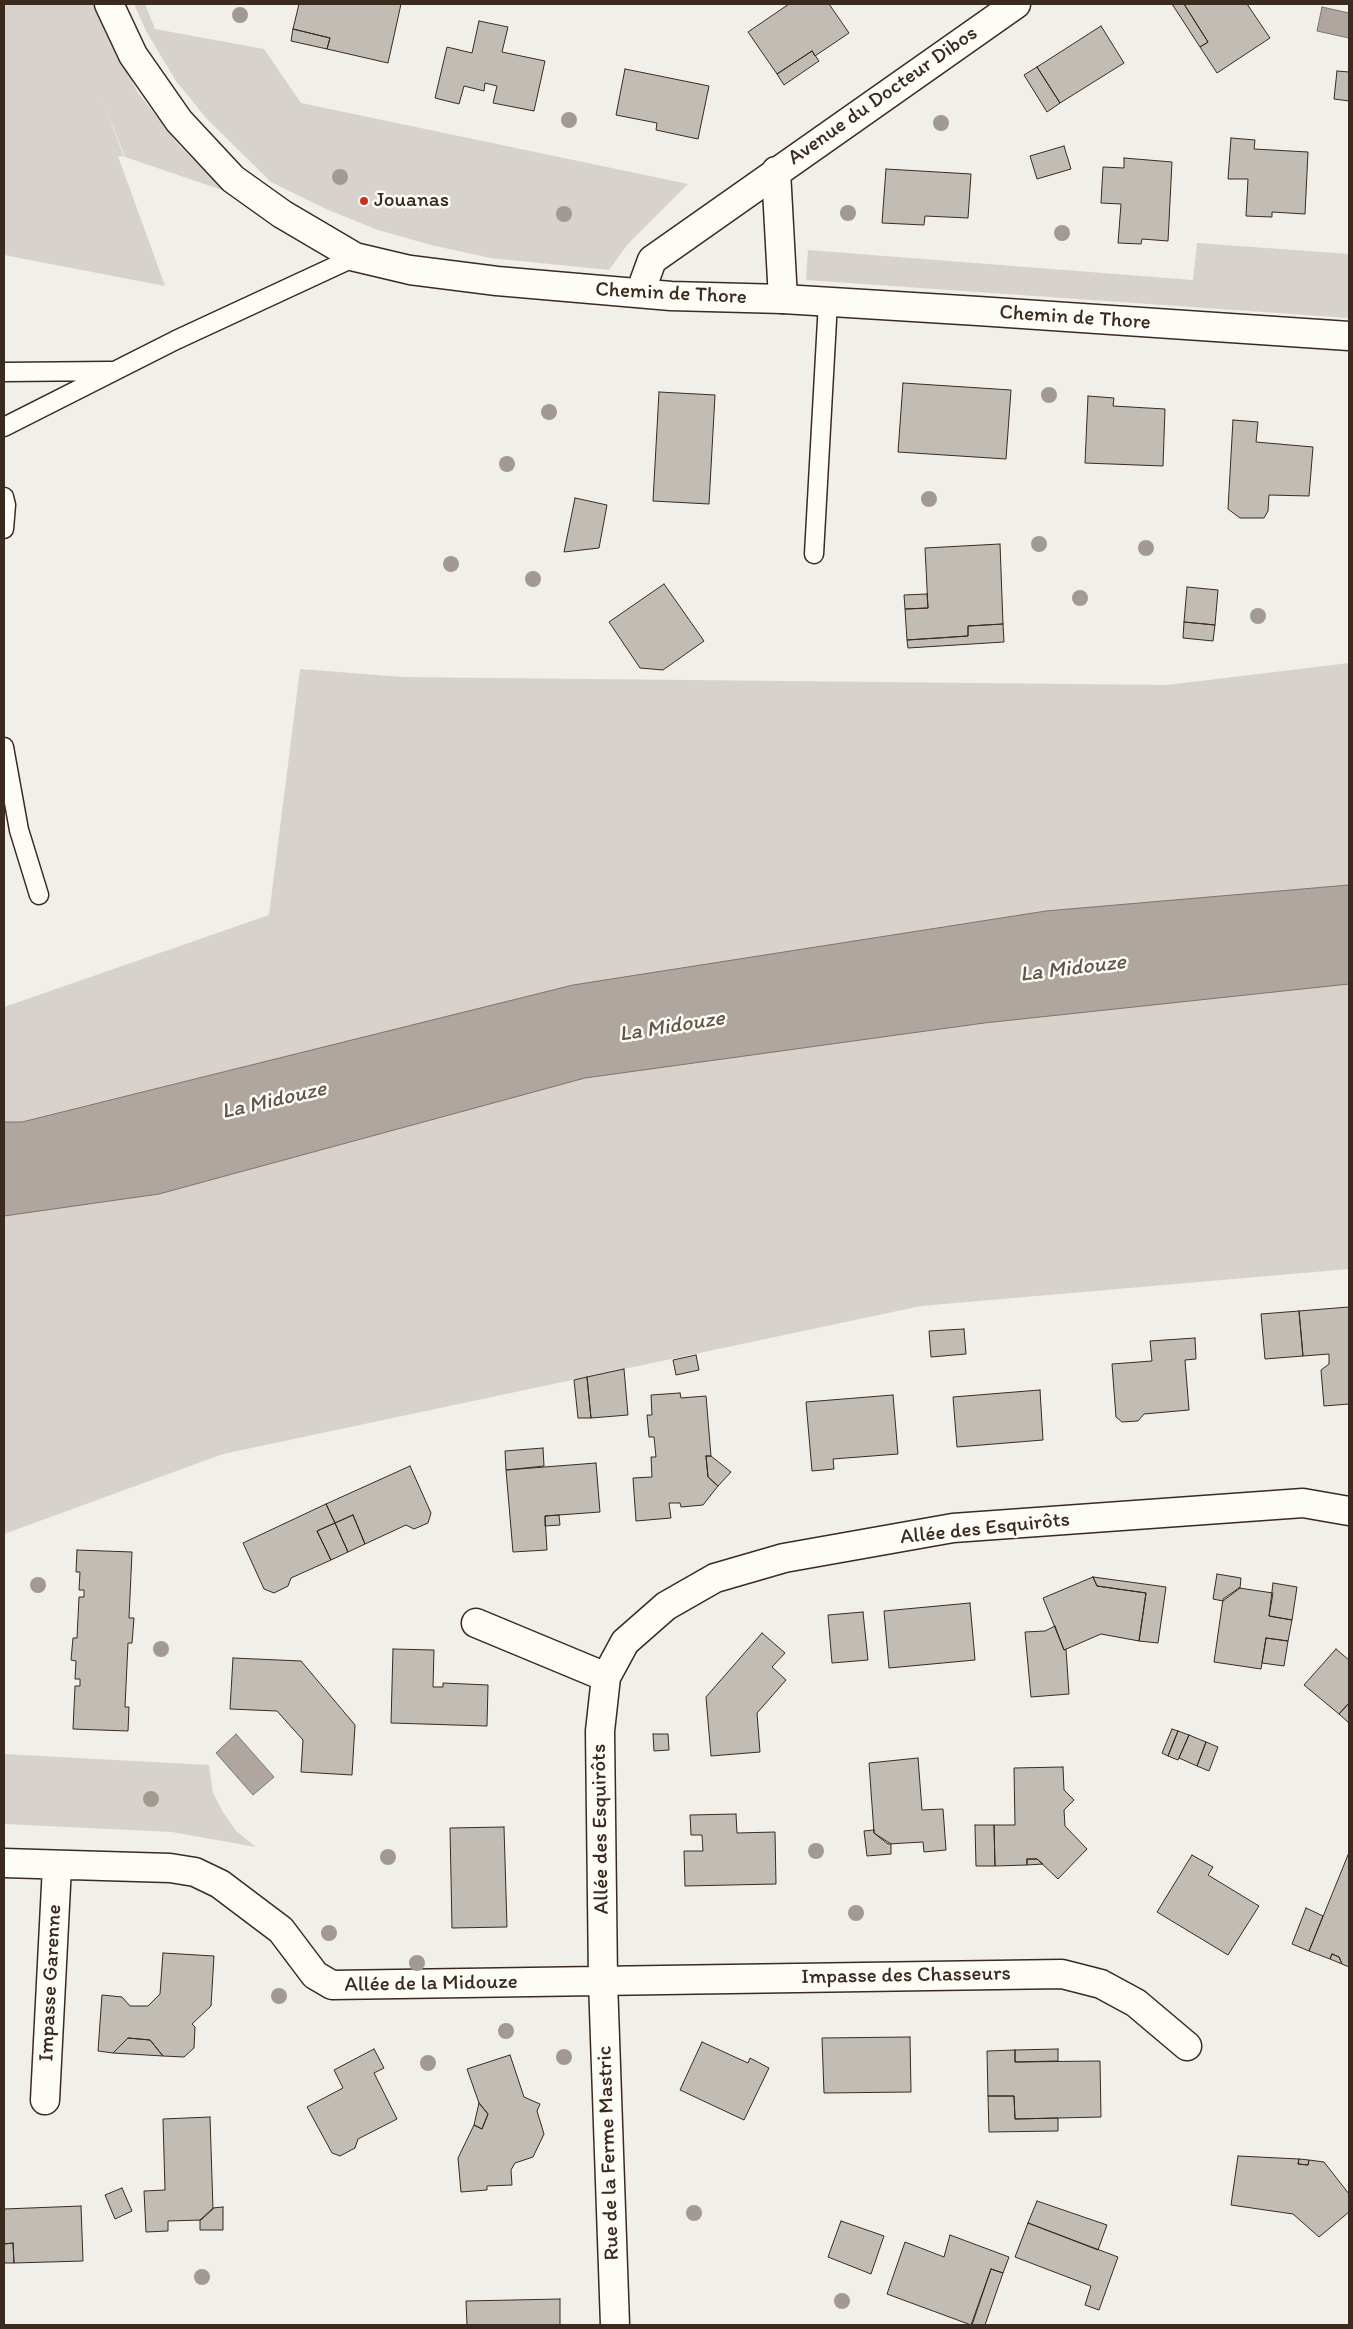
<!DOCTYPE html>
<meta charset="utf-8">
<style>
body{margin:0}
#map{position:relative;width:1353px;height:2329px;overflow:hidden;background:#f1efea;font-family:Itim,sans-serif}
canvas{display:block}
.frame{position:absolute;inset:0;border:5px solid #3b2a1e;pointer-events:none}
</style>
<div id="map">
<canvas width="1353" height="2329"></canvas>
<div class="frame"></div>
</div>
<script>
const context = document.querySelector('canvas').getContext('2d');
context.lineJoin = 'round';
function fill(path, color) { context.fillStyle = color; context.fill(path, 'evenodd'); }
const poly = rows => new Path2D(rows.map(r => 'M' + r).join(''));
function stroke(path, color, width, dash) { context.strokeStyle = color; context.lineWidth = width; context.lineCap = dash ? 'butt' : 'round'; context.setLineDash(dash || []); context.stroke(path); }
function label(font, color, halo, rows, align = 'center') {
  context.font = font + ' Itim,sans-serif'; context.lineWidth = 5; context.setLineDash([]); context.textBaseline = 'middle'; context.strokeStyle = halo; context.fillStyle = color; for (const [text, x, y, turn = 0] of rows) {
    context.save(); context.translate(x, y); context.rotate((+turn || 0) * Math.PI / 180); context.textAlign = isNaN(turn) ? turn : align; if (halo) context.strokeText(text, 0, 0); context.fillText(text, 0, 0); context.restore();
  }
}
fill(poly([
 [4,4,97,4,137,91,177,143,225,191,125,157,103,101,124,157,118,156,165,286,4,255],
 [134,4,145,4,155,29,264,49,301,103,688,184,627,245,609,270,490,258,431,245,378,230,326,209,271,182,207,119,176,81,146,31],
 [1197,243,1349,254,1349,318,806,280,808,250,1193,280],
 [1349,663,1349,1269,921,1306,223,1454,4,1534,4,1007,269,915,300,669,403,677,1167,685],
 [4,1754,209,1765,213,1793,223,1812,236,1831,256,1847,172,1832,4,1824]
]), '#d7d2cc');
const water = poly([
 [1322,7,1349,13,1349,38,1317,31,1322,7],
 [1349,885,1349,984,984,1023,585,1078,159,1194,4,1216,4,1122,22,1122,573,985,1046,911,1349,885],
 [236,1734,274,1777,253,1795,216,1753,236,1734]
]);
fill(water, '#aea69f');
stroke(water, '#80746b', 1);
const building = poly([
 [299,4,401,4,388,63,327,49,330,38,293,29,299,4],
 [789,4,829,4,849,33,815,56,812,51,777,74,748,32,789,4],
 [1172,4,1184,4,1208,42,1200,47,1172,4],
 [1184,4,1247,4,1270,38,1217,73,1200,47,1208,42,1184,4],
 [479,21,508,27,502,52,545,61,534,111,493,103,497,86,485,83,484,91,464,86,459,104,435,98,447,47,472,53,479,21],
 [1101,26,1124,63,1060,103,1037,67,1101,26],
 [293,29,330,38,327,49,291,41,293,29],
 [812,51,819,61,784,85,777,74,812,51],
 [1037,67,1060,103,1047,112,1024,75,1037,67],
 [625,69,709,86,698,139,656,130,657,123,616,115,625,69],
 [1337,71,1349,72,1349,101,1334,99,1337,71],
 [1231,138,1255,140,1254,149,1308,152,1305,214,1272,212,1272,217,1246,216,1248,179,1228,179,1231,138],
 [1064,146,1071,169,1037,179,1030,156,1064,146],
 [1124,158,1172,162,1168,241,1142,239,1141,244,1118,243,1121,204,1101,203,1103,167,1124,168,1124,158],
 [886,169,971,174,968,218,925,216,924,225,882,223,886,169],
 [903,383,1011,390,1006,459,898,452,903,383],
 [659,392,715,395,709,504,653,501,659,392],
 [1088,396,1114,398,1113,406,1165,409,1163,466,1085,463,1088,396],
 [1233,420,1258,422,1256,442,1313,447,1309,496,1269,495,1268,511,1264,518,1240,518,1228,509,1233,420],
 [575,498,607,505,599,548,564,552,575,498],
 [1000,544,1003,624,968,626,968,636,907,640,905,609,928,608,925,548,1000,544],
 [664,584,704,641,663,670,640,668,609,622,664,584],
 [1187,587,1218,590,1215,625,1184,622,1187,587],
 [927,594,928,608,905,609,904,595,927,594],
 [1184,622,1215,625,1213,641,1183,638,1184,622],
 [1003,624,1004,642,908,648,907,640,968,636,968,626,1003,624],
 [1349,1307,1349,1404,1324,1406,1321,1370,1329,1364,1329,1354,1303,1356,1299,1311,1349,1307],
 [1299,1311,1303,1356,1265,1359,1261,1314,1299,1311],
 [964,1329,966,1354,931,1357,929,1331,964,1329],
 [1195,1338,1196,1359,1185,1360,1189,1410,1144,1414,1138,1421,1122,1422,1116,1417,1112,1364,1152,1361,1150,1341,1195,1338],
 [696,1355,699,1370,676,1375,673,1360,696,1355],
 [624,1369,628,1415,591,1418,587,1377,624,1369],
 [587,1377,591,1418,578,1418,574,1380,587,1377],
 [1040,1390,1043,1440,957,1447,953,1397,1040,1390],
 [680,1393,681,1398,706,1396,711,1456,706,1456,708,1477,718,1486,703,1505,681,1507,680,1503,669,1503,671,1518,636,1521,633,1478,652,1477,651,1457,656,1457,654,1437,649,1437,647,1415,652,1415,651,1395,680,1393],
 [893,1395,898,1454,833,1459,834,1469,812,1471,806,1402,893,1395],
 [543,1448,544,1466,506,1470,505,1451,543,1448],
 [706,1456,711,1456,731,1472,718,1486,708,1477,706,1456],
 [596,1463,600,1512,545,1516,547,1550,513,1552,506,1470,596,1463],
 [410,1466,431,1513,428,1523,414,1529,406,1525,365,1544,353,1515,335,1523,326,1504,410,1466],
 [326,1504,335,1523,317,1531,331,1560,291,1578,288,1586,274,1593,264,1589,243,1543,326,1504],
 [353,1515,365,1544,348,1552,335,1523,353,1515],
 [559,1515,560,1525,545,1526,545,1516,559,1515],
 [335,1523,348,1552,331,1560,317,1531,335,1523],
 [77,1550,132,1552,129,1618,134,1618,132,1643,128,1643,125,1707,129,1707,128,1731,73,1729,75,1686,80,1686,80,1679,75,1679,76,1661,71,1660,73,1638,77,1638,79,1597,84,1597,84,1590,79,1590,80,1572,76,1572,77,1550],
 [1217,1574,1241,1578,1240,1588,1223,1601,1213,1599,1217,1574],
 [1093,1577,1166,1587,1158,1643,1139,1641,1146,1593,1097,1586,1093,1577],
 [1093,1577,1097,1586,1146,1593,1139,1641,1101,1634,1064,1650,1043,1598,1093,1577],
 [1273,1583,1297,1587,1292,1620,1269,1616,1273,1583],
 [1239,1588,1273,1593,1269,1616,1292,1620,1288,1641,1266,1638,1261,1669,1214,1662,1223,1599,1239,1588],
 [970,1603,975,1660,889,1668,884,1611,970,1603],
 [863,1612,868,1660,832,1663,828,1615,863,1612],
 [1055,1626,1064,1650,1066,1649,1069,1694,1031,1697,1025,1632,1045,1631,1055,1626],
 [762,1633,785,1653,772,1667,786,1680,757,1713,760,1752,711,1756,706,1697,762,1633],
 [1266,1638,1288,1641,1284,1666,1262,1663,1266,1638],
 [393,1649,434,1650,433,1687,443,1687,443,1683,488,1685,487,1726,391,1723,393,1649],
 [1336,1649,1349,1660,1349,1703,1339,1714,1304,1685,1336,1649],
 [233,1658,301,1661,355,1725,352,1775,301,1772,303,1740,277,1711,230,1709,233,1658],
 [1349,1703,1349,1723,1339,1714,1349,1703],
 [1172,1729,1178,1731,1168,1756,1162,1753,1172,1729],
 [1178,1731,1189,1735,1178,1760,1168,1756,1178,1731],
 [653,1734,668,1734,669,1750,654,1751,653,1734],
 [1189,1735,1206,1742,1197,1766,1179,1758,1189,1735],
 [1206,1742,1218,1747,1209,1771,1197,1766,1206,1742],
 [918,1758,922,1810,943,1809,946,1850,924,1852,923,1842,888,1844,874,1833,869,1763,918,1758],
 [1063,1767,1064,1790,1074,1800,1064,1810,1065,1826,1087,1849,1058,1879,1037,1859,1027,1859,1027,1865,995,1866,994,1825,1015,1825,1014,1768,1063,1767],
 [736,1814,737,1833,775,1832,776,1884,685,1886,684,1851,703,1851,702,1835,691,1835,690,1815,736,1814],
 [975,1825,994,1825,995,1866,976,1866,975,1825],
 [504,1827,507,1927,452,1928,450,1828,504,1827],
 [874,1830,874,1833,891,1844,891,1854,867,1856,864,1831,874,1830],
 [1192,1855,1213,1867,1208,1875,1259,1906,1228,1955,1157,1912,1192,1855],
 [1348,1855,1349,1856,1349,1967,1342,1964,1339,1957,1332,1954,1330,1959,1309,1951,1348,1855],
 [1027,1859,1037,1859,1043,1864,1027,1865,1027,1859],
 [1306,1908,1323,1916,1309,1951,1292,1944,1306,1908],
 [163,1953,214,1956,211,2006,192,2024,195,2027,194,2048,184,2057,163,2056,150,2040,128,2038,113,2053,98,2051,102,1995,122,1997,130,2006,148,2006,160,1994,163,1953],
 [1332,1954,1339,1957,1342,1964,1330,1959,1332,1954],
 [910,2037,911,2092,824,2093,822,2038,910,2037],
 [128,2038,150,2040,163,2056,113,2053,128,2038],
 [702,2042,748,2063,750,2058,769,2068,744,2120,680,2090,702,2042],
 [374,2049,384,2068,374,2073,397,2119,358,2139,355,2148,340,2156,332,2153,307,2107,343,2088,334,2070,374,2049],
 [1058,2049,1058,2061,1015,2062,1015,2050,1058,2049],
 [1015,2050,1015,2062,1100,2061,1101,2117,1015,2119,1014,2096,988,2096,987,2051,1015,2050],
 [510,2055,524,2097,540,2104,537,2111,544,2134,533,2157,515,2163,511,2170,512,2185,487,2186,487,2190,461,2192,458,2158,474,2125,482,2129,488,2114,479,2103,467,2069,510,2055],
 [988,2096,1014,2096,1015,2119,1058,2118,1058,2131,989,2132,988,2096],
 [479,2103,488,2114,482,2129,474,2125,479,2103],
 [210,2117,213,2209,201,2220,168,2221,168,2231,146,2232,144,2191,165,2190,163,2119,210,2117],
 [1238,2156,1299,2159,1298,2164,1308,2165,1309,2160,1324,2162,1349,2194,1349,2212,1319,2237,1293,2214,1231,2205,1238,2156],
 [1299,2159,1309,2160,1308,2165,1298,2164,1299,2159],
 [122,2188,132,2211,115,2219,105,2195,122,2188],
 [1037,2201,1107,2225,1098,2250,1028,2223,1037,2201],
 [81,2206,83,2261,14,2263,13,2243,4,2244,4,2209,81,2206],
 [223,2207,223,2230,200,2230,200,2220,213,2208,223,2207],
 [841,2221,884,2236,871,2274,828,2257,841,2221],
 [1028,2223,1118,2257,1099,2310,1085,2305,1091,2286,1015,2257,1028,2223],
 [950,2235,1009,2257,1003,2273,991,2269,971,2325,887,2294,905,2242,944,2257,950,2235],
 [13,2243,14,2263,4,2263,4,2244,13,2243],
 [991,2269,1003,2273,985,2325,972,2325,991,2269],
 [560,2299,560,2325,467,2325,466,2301,560,2299]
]);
fill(building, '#c1bcb4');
stroke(building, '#3b2a1e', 1);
const service = poly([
 [4,372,111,371],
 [4,427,176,340,355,257],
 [4,497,6,505,4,529],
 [814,554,828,302],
 [4,747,19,830,39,895]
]);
const minor = poly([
 [776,171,783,299],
 [640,293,652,260,1016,4],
 [476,1623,606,1677],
 [4,1863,170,1868,195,1872,220,1884,281,1930,315,1975,332,1985,1062,1974,1101,1984,1136,2003,1187,2046],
 [45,2100,57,1866],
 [615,2325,603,1981,600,1731,606,1677,625,1642,666,1606,715,1578,784,1558,953,1528,1303,1503,1349,1511]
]);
const tertiary = poly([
 [109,4,133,55,179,121,233,179,282,214,355,257,410,270,497,281,671,296,783,299,978,311,1349,336]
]);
stroke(service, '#3b2a1e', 21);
stroke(minor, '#3b2a1e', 31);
stroke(tertiary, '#3b2a1e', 31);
stroke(service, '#fdfcf7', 18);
stroke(minor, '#fdfcf7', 28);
stroke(tertiary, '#fdfcf7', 28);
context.fillStyle = '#a29a92';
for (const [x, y] of [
 [240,15],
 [569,120],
 [941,123],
 [340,177],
 [848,213],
 [564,214],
 [1062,233],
 [1049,395],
 [549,412],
 [507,464],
 [929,499],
 [1039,544],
 [1146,548],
 [451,564],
 [533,579],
 [1080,598],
 [1258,616],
 [38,1585],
 [161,1649],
 [151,1799],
 [816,1851],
 [388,1857],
 [856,1913],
 [329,1933],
 [417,1963],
 [279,1996],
 [506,2031],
 [564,2057],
 [428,2063],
 [694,2213],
 [202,2277],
 [842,2301]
]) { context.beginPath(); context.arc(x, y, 8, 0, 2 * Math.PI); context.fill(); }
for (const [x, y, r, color] of [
 [364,201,5,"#c8321e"]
]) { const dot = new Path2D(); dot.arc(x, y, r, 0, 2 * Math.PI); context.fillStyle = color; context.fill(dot); stroke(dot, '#fdfcf7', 2); }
label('21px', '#3b2a1e', '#fdfcf7', [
 ["Avenue du Docteur Dibos",883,96,-35],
 ["Chemin de Thore",671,294,3],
 ["Chemin de Thore",1075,318,4],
 ["Allée des Esquirôts",985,1529,-6],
 ["Allée des Esquirôts",601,1829,-91],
 ["Impasse des Chasseurs",906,1976,-1],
 ["Impasse Garenne",51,1983,-87],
 ["Allée de la Midouze",431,1984,-1],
 ["Rue de la Ferme Mastric",609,2153,-92]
]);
label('21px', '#3b2a1e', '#fdfcf7', [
 ["Jouanas",374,201]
], 'left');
label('italic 22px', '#63554b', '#fdfcf7', [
 ["La Midouze",1073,969,-7],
 ["La Midouze",672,1027,-9],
 ["La Midouze",274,1101,-13]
]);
</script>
